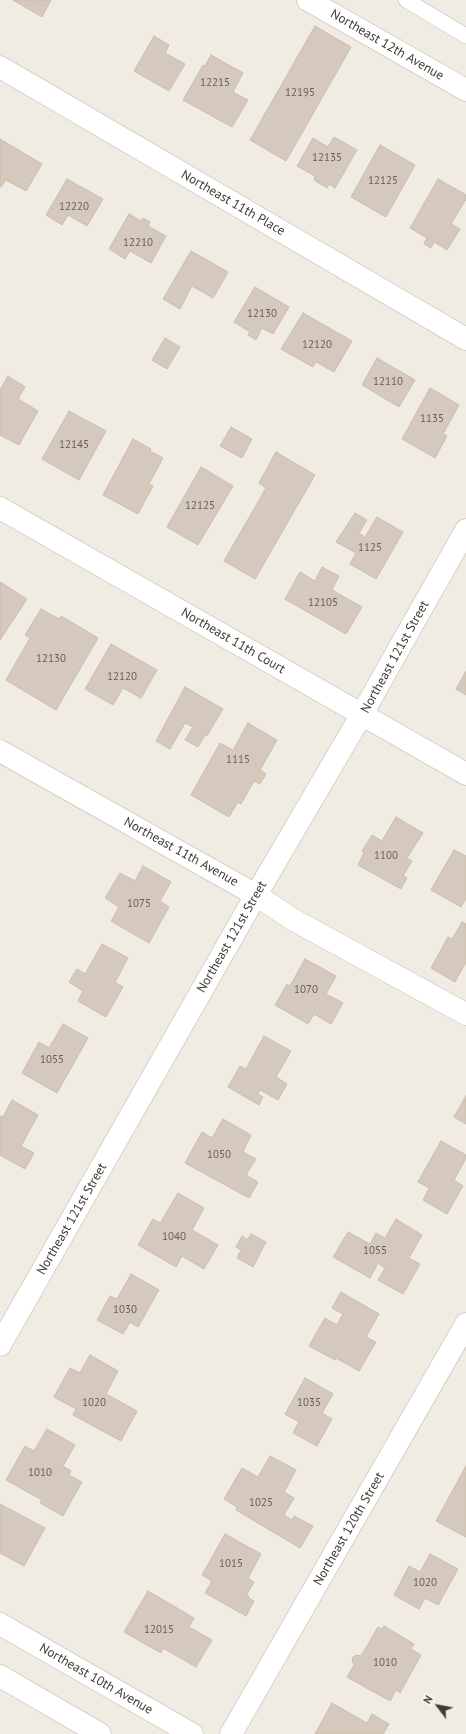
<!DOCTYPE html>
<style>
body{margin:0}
#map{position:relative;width:466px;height:1734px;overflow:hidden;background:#f0ebe3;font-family:"PT Sans",sans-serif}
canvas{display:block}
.north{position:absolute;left:418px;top:1686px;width:40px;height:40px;-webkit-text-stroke:3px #fff;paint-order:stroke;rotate:302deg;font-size:11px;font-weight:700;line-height:16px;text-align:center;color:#413b34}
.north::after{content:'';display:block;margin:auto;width:14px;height:18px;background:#413b34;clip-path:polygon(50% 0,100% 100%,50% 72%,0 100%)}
</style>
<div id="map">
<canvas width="466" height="1734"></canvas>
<div class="north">N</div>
</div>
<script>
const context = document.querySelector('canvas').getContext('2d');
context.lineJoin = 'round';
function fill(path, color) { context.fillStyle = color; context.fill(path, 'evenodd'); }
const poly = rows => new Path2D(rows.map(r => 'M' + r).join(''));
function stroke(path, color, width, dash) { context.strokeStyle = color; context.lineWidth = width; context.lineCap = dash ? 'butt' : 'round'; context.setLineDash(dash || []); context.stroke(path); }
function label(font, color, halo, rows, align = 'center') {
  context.font = font + ' "PT Sans",sans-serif'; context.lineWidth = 3; context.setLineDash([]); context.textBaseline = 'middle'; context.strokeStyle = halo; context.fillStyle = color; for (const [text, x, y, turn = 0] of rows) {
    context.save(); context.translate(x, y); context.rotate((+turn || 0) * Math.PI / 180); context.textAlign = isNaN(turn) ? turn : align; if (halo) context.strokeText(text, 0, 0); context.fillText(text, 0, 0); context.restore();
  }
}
const building = poly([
 [13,0,51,0,42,17,13,0],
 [315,26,351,47,286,161,250,140,315,26],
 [154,36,169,45,165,53,185,64,169,91,134,71,154,36],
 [211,55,243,73,233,92,248,100,232,127,183,100,203,65,205,66,211,55],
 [334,137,357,150,335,188,329,184,327,188,314,180,315,176,297,166,313,138,328,147,334,137],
 [0,139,42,164,26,191,6,180,1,187,0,186,0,139],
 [380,145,415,165,386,217,351,197,380,145],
 [67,179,103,199,87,226,68,215,62,225,46,215,67,179],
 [438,179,466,195,466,199,451,224,460,229,447,250,434,242,431,248,424,244,427,238,410,228,438,179],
 [129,214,141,221,143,218,150,222,148,226,166,236,151,263,130,251,125,259,109,249,129,214],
 [191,251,228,272,213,298,192,286,180,309,163,299,191,251],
 [255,287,289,307,273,334,262,328,256,340,248,335,250,332,234,322,255,287],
 [303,313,352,341,334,372,316,362,313,367,281,349,303,313],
 [165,338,180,347,167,369,152,360,165,338],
 [377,358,415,380,399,407,362,385,377,358],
 [8,376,25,387,18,399,38,411,19,445,0,435,0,390,8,376],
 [430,388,459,405,443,434,447,436,435,458,402,439,430,388],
 [69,411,106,431,79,480,42,459,69,411],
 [231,427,252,439,242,458,220,446,231,427],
 [133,439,151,449,150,451,163,458,149,484,153,486,138,514,103,495,133,439],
 [276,452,315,475,255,579,224,561,266,488,259,483,276,452],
 [201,467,233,486,198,545,167,527,201,467],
 [355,513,367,520,359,533,365,537,377,517,403,532,376,579,350,564,356,553,336,542,355,513],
 [322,567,339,576,332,590,362,607,346,634,285,599,300,572,315,581,322,567],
 [0,582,27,599,0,640,0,582],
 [41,609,59,619,61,616,98,638,56,710,6,680,30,638,25,635,41,609],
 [111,644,157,670,141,698,123,688,113,705,85,689,111,644],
 [466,671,466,695,456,689,466,671],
 [185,687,223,709,207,736,205,735,198,747,185,740,193,727,185,723,170,749,156,741,185,687],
 [248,723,277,740,260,770,266,774,260,784,254,781,241,804,238,802,229,817,191,795,220,743,233,750,248,723],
 [396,817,423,833,407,858,412,861,403,876,407,878,401,889,358,865,364,853,362,851,372,835,382,841,396,817],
 [454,850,466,856,466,898,461,907,431,890,454,850],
 [143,866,171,882,160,901,169,907,149,943,111,921,119,907,105,898,120,873,135,881,143,866],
 [462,922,466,924,466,962,455,982,431,968,448,937,452,939,462,922],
 [102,944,128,958,115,982,123,987,106,1017,78,1001,83,991,69,982,77,969,85,974,102,944],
 [305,959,336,976,326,994,343,1003,331,1024,314,1014,308,1024,275,1005,287,984,290,986,305,959],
 [63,1024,88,1038,57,1093,22,1073,39,1042,49,1048,63,1024],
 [264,1036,291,1051,276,1077,287,1084,278,1100,260,1090,258,1094,263,1097,259,1105,228,1087,240,1066,246,1069,264,1036],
 [466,1096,466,1124,454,1117,466,1096],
 [12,1100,38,1115,21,1146,34,1153,25,1169,0,1155,0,1116,3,1117,12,1100],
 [223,1119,251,1135,243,1152,256,1159,246,1175,258,1182,249,1198,185,1163,202,1132,212,1138,223,1119],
 [441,1141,466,1155,466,1158,454,1180,463,1186,447,1214,423,1200,429,1188,418,1182,441,1141],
 [178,1193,204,1208,192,1230,218,1245,204,1269,182,1256,176,1267,138,1245,153,1219,160,1223,178,1193],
 [396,1219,422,1235,409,1258,420,1264,403,1294,378,1280,385,1268,378,1263,370,1278,333,1257,348,1232,370,1244,376,1233,385,1238,396,1219],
 [251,1234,266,1242,253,1267,237,1258,241,1250,236,1247,242,1236,247,1240,251,1234],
 [131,1274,159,1290,138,1327,130,1322,123,1334,97,1320,110,1296,117,1299,131,1274],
 [341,1292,379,1314,366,1337,376,1342,359,1371,336,1358,335,1360,309,1346,325,1318,337,1325,343,1314,332,1308,341,1292],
 [90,1355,118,1371,106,1394,137,1411,121,1441,73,1415,76,1409,54,1397,70,1368,80,1373,90,1355],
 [305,1378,333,1394,322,1413,332,1419,317,1446,293,1433,299,1422,285,1414,305,1378],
 [47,1429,75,1445,63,1466,71,1471,69,1475,82,1482,63,1516,40,1503,42,1500,6,1480,25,1446,34,1451,47,1429],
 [270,1456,296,1470,284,1492,294,1498,284,1515,292,1520,294,1516,313,1526,300,1548,236,1510,237,1507,224,1499,242,1468,258,1477,270,1456],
 [466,1466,466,1537,436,1521,466,1466],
 [0,1504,45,1528,24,1566,0,1553,0,1504],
 [225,1534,261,1554,248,1578,254,1582,247,1594,250,1599,254,1601,246,1616,205,1593,212,1581,202,1575,225,1534],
 [430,1554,458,1569,438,1605,425,1598,419,1609,394,1595,409,1566,420,1572,430,1554],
 [148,1591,194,1618,189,1627,212,1640,196,1667,163,1648,161,1653,124,1632,148,1591],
 [384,1626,414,1644,411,1649,421,1655,400,1693,396,1690,390,1701,347,1677,354,1665,352,1661,353,1657,357,1655,361,1656,378,1627,382,1629,384,1626],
 [332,1703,367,1723,372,1714,389,1724,383,1734,315,1734,332,1703]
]);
fill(building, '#d4c9bc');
stroke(building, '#cbbdad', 1);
const lane = poly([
 [406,0,466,36]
]);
const street = poly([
 [308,0,466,90],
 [0,67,466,339],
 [0,508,466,774],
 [0,751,256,895,292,919,466,1014],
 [0,1345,256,895,362,714,466,530],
 [0,1624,192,1734],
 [0,1676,100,1734],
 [231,1734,466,1324]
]);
stroke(lane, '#beb5a9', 16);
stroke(street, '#beb5a9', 23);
stroke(lane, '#fff', 15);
stroke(street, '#fff', 22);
label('11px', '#665e56', null, [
 ["12215",215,83],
 ["12195",300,93],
 ["12135",327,158],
 ["12125",383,181],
 ["12220",74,207],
 ["12210",138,243],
 ["12130",262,314],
 ["12120",317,345],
 ["12110",388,382],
 ["1135",432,419],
 ["12145",74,445],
 ["12125",200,506],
 ["1125",370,548],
 ["12105",323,603],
 ["12130",51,659],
 ["12120",122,677],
 ["1115",238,760],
 ["1100",386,856],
 ["1075",139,904],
 ["1070",306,990],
 ["1055",52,1060],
 ["1050",219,1155],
 ["1040",174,1237],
 ["1055",375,1251],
 ["1030",125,1310],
 ["1020",94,1403],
 ["1035",309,1403],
 ["1010",40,1473],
 ["1025",261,1503],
 ["1015",231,1564],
 ["1020",425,1583],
 ["12015",159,1630],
 ["1010",385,1663]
]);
label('13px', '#413b34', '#fff', [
 ["Northeast 12th Avenue",387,45,30],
 ["Northeast 11th Place",233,203,30],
 ["Northeast 11th Court",233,641,30],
 ["Northeast 121st Street",395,657,-61],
 ["Northeast 11th Avenue",181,852,29],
 ["Northeast 121st Street",232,937,-60],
 ["Northeast 121st Street",72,1219,-60],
 ["Northeast 120th Street",349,1529,-60],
 ["Northeast 10th Avenue",96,1679,30]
]);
</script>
